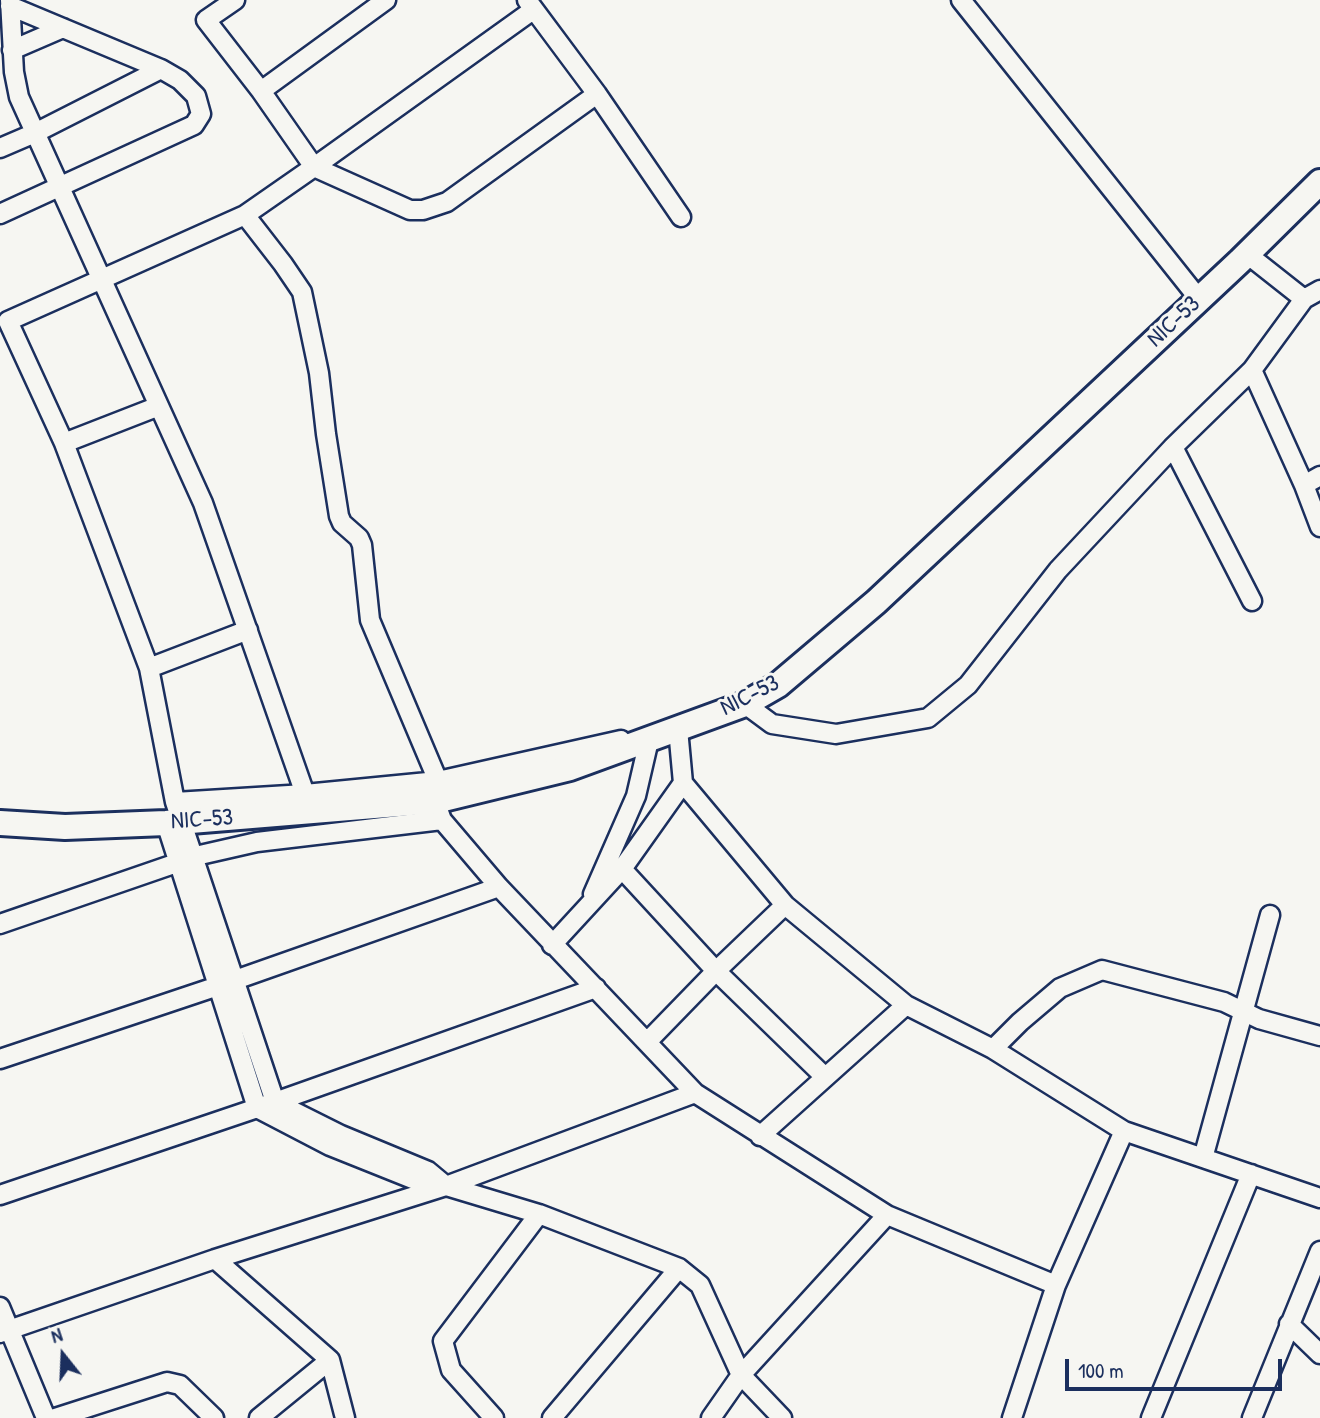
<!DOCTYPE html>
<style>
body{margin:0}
#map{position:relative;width:1320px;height:1418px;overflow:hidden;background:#f6f6f2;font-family:"Patrick Hand",sans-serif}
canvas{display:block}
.north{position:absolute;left:28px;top:1320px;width:70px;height:70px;-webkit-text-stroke:5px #f6f6f2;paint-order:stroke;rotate:342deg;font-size:19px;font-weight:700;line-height:28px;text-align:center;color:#1b2f5e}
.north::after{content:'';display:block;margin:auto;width:24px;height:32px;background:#1b2f5e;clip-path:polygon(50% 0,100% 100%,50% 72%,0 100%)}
.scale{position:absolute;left:1065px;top:1359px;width:217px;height:32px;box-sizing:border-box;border:4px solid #1b2f5e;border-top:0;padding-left:9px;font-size:21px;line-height:24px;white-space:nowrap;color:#1b2f5e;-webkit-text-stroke:5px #f6f6f2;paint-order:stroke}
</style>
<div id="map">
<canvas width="1320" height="1418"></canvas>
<div class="north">N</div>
<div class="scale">100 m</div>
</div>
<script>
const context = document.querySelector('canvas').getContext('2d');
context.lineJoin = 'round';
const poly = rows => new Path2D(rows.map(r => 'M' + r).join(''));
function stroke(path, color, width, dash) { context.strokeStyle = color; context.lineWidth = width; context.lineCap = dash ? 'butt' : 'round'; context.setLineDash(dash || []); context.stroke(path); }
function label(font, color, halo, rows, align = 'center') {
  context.font = font + ' "Patrick Hand",sans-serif'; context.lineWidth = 6; context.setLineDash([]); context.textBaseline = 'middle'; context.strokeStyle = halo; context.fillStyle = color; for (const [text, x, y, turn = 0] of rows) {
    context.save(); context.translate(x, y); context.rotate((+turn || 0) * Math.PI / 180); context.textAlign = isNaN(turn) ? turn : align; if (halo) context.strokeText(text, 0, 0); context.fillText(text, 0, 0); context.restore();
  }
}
const minor = poly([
 [10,0,14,72,19,97,203,503,305,794],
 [527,0,597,94,447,202,423,210,410,210,314,167,533,10],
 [961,0,1199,299],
 [12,50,63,28],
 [261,91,386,0],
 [597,94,681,217],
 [0,148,35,133,161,69],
 [0,214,194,125,201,114,196,96,180,80,161,69,10,6],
 [245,215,283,264,302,292,319,373,326,434,339,516,342,523,359,538,362,545,370,620,438,781],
 [1247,254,1304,299],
 [1252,370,1304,485,1320,527],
 [64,443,159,406],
 [1173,447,1252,601],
 [1304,485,1320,476],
 [149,668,248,630],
 [745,704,772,724,836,734,928,718,968,685,1058,570,1173,447,1252,370,1304,299,1320,290],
 [683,783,785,905,906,1005,993,1049,1124,1131,1320,1198],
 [435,801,442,820,499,887,695,1093,887,1215,1056,1285],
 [175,802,149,668,64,443,8,321,245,215,314,167,261,91,206,20,235,0],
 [166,823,257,1108,330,1146,420,1182,446,1186,539,1214,679,1268,700,1285,741,1375,782,1418],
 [622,869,716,971,825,1077],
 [593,894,636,796,649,740],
 [0,924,200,855,257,842,442,820],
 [552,945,622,869,683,783,678,729,666,731],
 [647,1042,716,971,785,905],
 [993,1049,1020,1022,1060,988,1102,970,1224,1002,1259,1019,1320,1036],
 [0,1059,218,986,499,887],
 [760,1136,906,1005],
 [1203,1158,1270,915],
 [446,1186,428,1171,341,1135,275,1102,175,802,305,794,438,781,621,740],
 [0,1195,275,1102,596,988],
 [215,1259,330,1360,345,1418],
 [0,1307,46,1418],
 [1289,1324,1320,1354],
 [0,1333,215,1259,446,1186,695,1093],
 [55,1418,167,1382,180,1385,214,1418],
 [259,1418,330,1360],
 [494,1418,451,1370,443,1341,539,1214],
 [552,1418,679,1268],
 [711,1418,741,1375,887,1215],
 [1012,1418,1056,1285,1124,1131],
 [1151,1418,1251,1174],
 [1252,1418,1320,1251]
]);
const secondary = poly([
 [0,823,65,827,166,823,435,801,570,768,745,704,778,685,876,602,1240,261,1320,182]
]);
stroke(minor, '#1b2f5e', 23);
stroke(secondary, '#1b2f5e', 30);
stroke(minor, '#f6f6f2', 18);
stroke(secondary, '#f6f6f2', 24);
label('24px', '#1b2f5e', '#f6f6f2', [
 ["NIC-53",1174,322,-43],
 ["NIC-53",750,696,-27],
 ["NIC-53",202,820,-4]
]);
</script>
